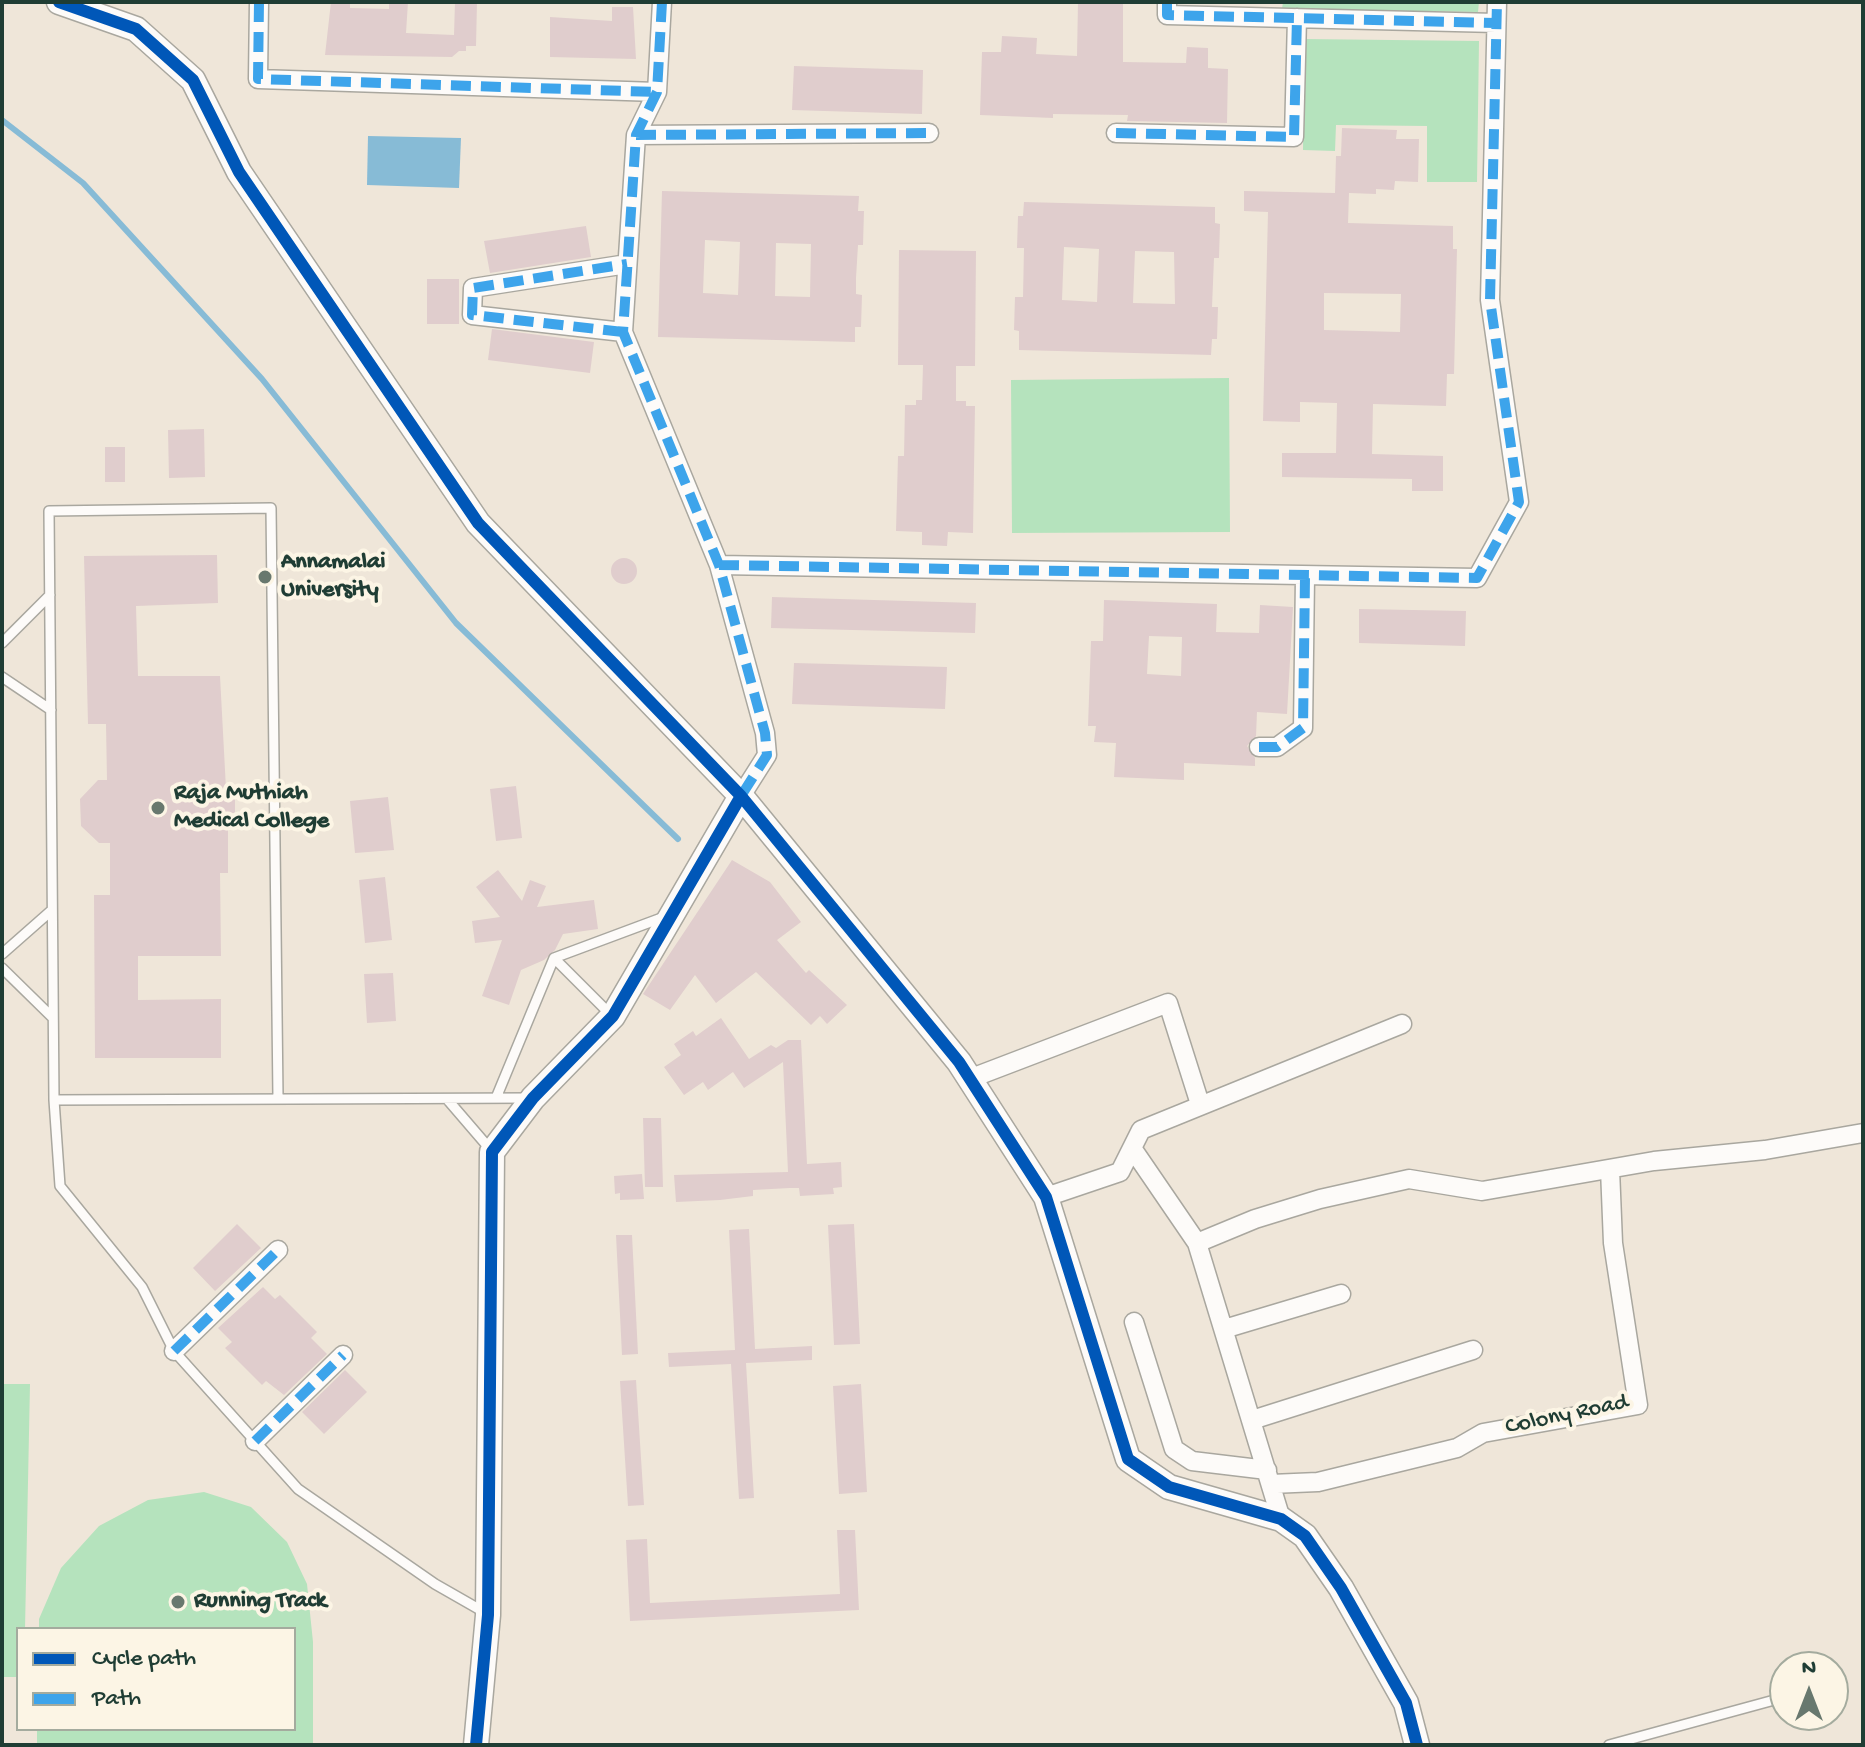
<!DOCTYPE html>
<style>
body{margin:0}
#map{position:relative;width:1865px;height:1747px;overflow:hidden;background:#efe6d9;font-family:"Gochi Hand",sans-serif}
canvas{display:block}
.frame{position:absolute;inset:0;border:4px solid #1f3d34;pointer-events:none}
.legend{position:absolute;left:16px;top:1627px;width:280px;height:104px;box-sizing:border-box;background:#fcf5e5;border:2px solid #a4ab9e;margin:0;padding:10px 14px;list-style:none;font-size:24px;color:#1f3d34}
.legend li{display:flex;align-items:center;gap:16px;height:40px}
.legend b{width:40px;border:2px solid #a4ab9e}
.north{position:absolute;left:1769px;top:1651px;width:80px;height:80px;box-sizing:border-box;background:#fcf5e5;border:2px solid #a4ab9e;border-radius:50%;rotate:0deg;font-size:22px;font-weight:700;line-height:32px;text-align:center;color:#1f3d34}
.north::after{content:'';display:block;margin:auto;width:28px;height:36px;background:#68786e;clip-path:polygon(50% 0,100% 100%,50% 72%,0 100%)}
</style>
<div id="map">
<canvas width="1865" height="1747"></canvas>
<div class="frame"></div>
<ul class="legend">
<li><b style="height:10px;background:#0057b8"></b>Cycle path</li>
<li><b style="height:10px;background:#3da4eb"></b>Path</li>
</ul>
<div class="north">N</div>
</div>
<script>
const context = document.querySelector('canvas').getContext('2d');
context.lineJoin = 'round';
function fill(path, color) { context.fillStyle = color; context.fill(path, 'evenodd'); }
const poly = rows => new Path2D(rows.map(r => 'M' + r).join(''));
function stroke(path, color, width, dash) { context.strokeStyle = color; context.lineWidth = width; context.lineCap = dash ? 'butt' : 'round'; context.setLineDash(dash || []); context.stroke(path); }
function label(font, color, halo, rows, align = 'center') {
  context.font = font + ' "Gochi Hand",sans-serif'; context.lineWidth = 8; context.setLineDash([]); context.textBaseline = 'middle'; context.strokeStyle = halo; context.fillStyle = color; for (const [text, x, y, turn = 0] of rows) {
    context.save(); context.translate(x, y); context.rotate((+turn || 0) * Math.PI / 180); context.textAlign = isNaN(turn) ? turn : align; if (halo) context.strokeText(text, 0, 0); context.fillText(text, 0, 0); context.restore();
  }
}
fill(poly([
 [1283,2,1479,2,1478,12,1282,9],
 [1304,39,1479,41,1477,182,1427,182,1427,126,1336,125,1335,151,1303,150],
 [1229,378,1230,532,1012,533,1011,380],
 [2,1384,30,1384,25,1629,18,1629,18,1677,2,1677],
 [204,1492,251,1507,287,1542,307,1584,313,1642,313,1745,37,1745,37,1729,294,1729,294,1629,39,1629,39,1619,61,1568,99,1526,148,1500]
]), '#b5e3bd');
fill(poly([
 [368,136,461,138,459,188,367,185]
]), '#87bbd6');
stroke(poly([
 [2,120,83,183,262,379,456,623,678,839]
]), '#87bbd6', 6);
fill(poly([
 [331,2,350,2,350,8,389,9,389,2,408,2,406,33,454,35,455,2,477,2,476,46,466,46,466,51,459,51,452,57,325,55],
 [1078,2,1123,2,1123,62,1186,63,1187,47,1208,48,1208,68,1228,69,1227,123,1127,121,1128,115,1053,114,1053,118,980,115,982,52,1001,52,1002,36,1037,38,1036,54,1077,56],
 [612,7,633,7,636,59,550,57,550,17,612,21],
 [794,66,923,70,922,114,792,110],
 [1342,128,1397,130,1396,139,1419,139,1418,182,1395,181,1394,190,1376,189,1376,194,1349,193,1348,223,1453,226,1453,249,1457,249,1454,374,1447,374,1446,406,1373,404,1372,454,1443,456,1443,491,1412,491,1412,479,1282,477,1282,453,1336,453,1337,403,1300,402,1300,422,1263,421,1268,212,1244,211,1244,191,1335,193,1336,156,1341,156],
 [1324,293,1401,294,1400,332,1324,330],
 [662,191,859,196,858,211,864,211,863,245,858,245,856,278,856,294,862,295,861,327,855,327,855,342,658,337],
 [705,240,740,242,738,295,703,293],
 [776,243,811,244,810,297,775,296],
 [1024,202,1215,207,1215,223,1220,224,1219,258,1214,258,1212,307,1218,307,1217,339,1212,339,1211,355,1019,350,1019,331,1014,330,1015,297,1023,297,1024,248,1017,248,1018,216,1023,216],
 [1064,247,1099,249,1097,302,1062,300],
 [1135,251,1174,252,1175,304,1133,303],
 [586,226,591,257,490,273,484,241],
 [899,250,976,251,975,366,956,366,956,401,966,401,966,406,975,406,973,533,948,532,947,546,922,545,922,532,896,531,898,456,904,456,905,405,916,405,916,400,922,400,923,365,898,365],
 [427,279,459,279,459,324,427,324],
 [492,329,594,342,590,373,488,360],
 [204,429,205,477,169,478,168,430],
 [105,447,125,447,125,482,105,482],
 [217,555,218,603,136,606,138,676,220,676,226,789,235,798,235,813,228,825,228,873,220,873,221,956,138,956,138,1000,221,999,221,1058,95,1058,94,895,110,895,110,843,99,843,81,826,80,799,98,780,107,780,106,724,88,724,84,556],
 '611 571a13 13 0 1 1 26 0a13 13 0 1 1-26 0Z',
 [772,597,976,603,975,633,771,628],
 [1104,600,1217,604,1216,632,1259,633,1260,605,1293,607,1287,714,1257,712,1256,736,1247,746,1255,758,1255,766,1184,763,1184,780,1114,777,1116,743,1094,742,1096,726,1088,726,1091,641,1103,641],
 [1149,636,1182,637,1181,676,1147,674],
 [1359,609,1466,611,1465,646,1359,643],
 [794,663,947,667,945,709,792,704],
 [516,786,522,838,496,841,490,789],
 [388,797,394,850,355,853,350,801],
 [732,860,770,882,801,922,777,940,806,973,809,970,847,1005,827,1024,820,1016,811,1025,756,972,716,1003,695,975,670,1010,643,994],
 [498,870,522,901,530,880,546,886,537,907,594,900,598,929,563,934,555,950,544,960,521,970,509,1005,482,996,502,940,475,943,472,921,500,917,476,887],
 [385,877,392,940,365,943,359,880],
 [393,973,396,1021,367,1023,364,974],
 [721,1018,749,1059,771,1045,776,1048,788,1040,801,1040,807,1164,841,1162,842,1187,833,1188,834,1194,800,1196,799,1188,790,1188,753,1190,753,1196,720,1200,676,1202,674,1175,788,1172,783,1062,744,1088,733,1072,708,1090,703,1082,684,1095,664,1067,681,1055,674,1044,693,1031,696,1036],
 [643,1118,661,1118,663,1187,645,1187],
 [642,1174,644,1199,620,1200,620,1193,615,1194,614,1176],
 [237,1224,261,1248,215,1291,193,1268],
 [854,1224,860,1344,834,1345,828,1225],
 [749,1229,755,1349,812,1346,812,1360,746,1363,754,1498,739,1499,731,1364,669,1367,668,1353,735,1350,729,1230],
 [616,1235,632,1235,638,1354,622,1355],
 [263,1287,275,1299,280,1295,317,1332,311,1338,327,1354,284,1395,266,1381,262,1385,225,1348,232,1342,218,1328],
 [345,1370,367,1392,324,1434,302,1412],
 [636,1380,644,1505,628,1506,620,1381],
 [861,1384,867,1492,839,1494,833,1386],
 [837,1530,855,1530,859,1610,630,1621,626,1540,647,1539,650,1603,840,1594]
]), '#e0cdcd');
const lane = poly([
 [2,643,50,595],
 [2,677,51,710],
 [2,954,52,910],
 [554,958,610,1014],
 [2,968,53,1018],
 [278,1097,271,508,49,511,54,1100,530,1098],
 [496,1098,554,958,664,917],
 [447,1099,490,1149],
 [54,1100,60,1186,142,1287,174,1351,298,1489,435,1584,484,1612],
 [1609,1745,1778,1699]
]);
const street = poly([
 [259,2,258,79,657,92],
 [662,2,657,92,636,135,623,332,719,565,765,733,767,755,741,796],
 [1167,2,1167,15,1496,23],
 [1116,133,1294,137,1297,18],
 [636,135,929,133],
 [623,332,472,315,473,288,627,264],
 [719,565,1477,578,1519,502,1490,300,1497,2],
 [1259,747,1277,747,1303,728,1305,577],
 [969,1079,1168,1003,1200,1104],
 [1132,1148,1197,1243],
 [1046,1197,1120,1172,1141,1130,1402,1024],
 [1134,1322,1174,1449,1192,1461,1267,1470],
 [1224,1329,1341,1294],
 [174,1351,278,1250],
 [1252,1420,1473,1350],
 [255,1441,343,1355],
 [1271,1484,1318,1482,1457,1448,1483,1433,1638,1405,1613,1243,1610,1169],
 [1281,1519,1197,1243,1255,1219,1320,1199,1409,1179,1482,1191,1654,1161,1765,1150,1863,1133]
]);
const secondary = poly([
 [59,2,136,29,193,80,239,172,478,523,741,796,959,1062,1046,1197,1128,1459,1169,1487,1281,1519,1305,1536,1341,1588,1406,1703,1417,1745],
 [476,1745,488,1615,492,1152,533,1098,613,1016,741,796]
]);
stroke(lane, '#a9a79f', 12);
stroke(street, '#a9a79f', 21);
stroke(secondary, '#a9a79f', 27);
stroke(lane, '#fdfbf9', 9);
stroke(street, '#fdfbf9', 18);
stroke(secondary, '#fdfbf9', 24);
stroke(poly([
 [259,2,258,79,657,92],
 [662,2,657,92,636,135,623,332,719,565,765,733,767,755,741,796],
 [1167,2,1167,15,1496,23],
 [1116,133,1294,137,1297,18],
 [636,135,929,133],
 [623,332,472,315,473,288,627,264],
 [719,565,1477,578,1519,502,1490,300,1497,2],
 [1259,747,1277,747,1303,728,1305,577],
 [174,1351,278,1250],
 [255,1441,343,1355]
]), '#3da4eb', 10, [20, 10]);
stroke(poly([
 [59,2,136,29,193,80,239,172,478,523,741,796,959,1062,1046,1197,1128,1459,1169,1487,1281,1519,1305,1536,1341,1588,1406,1703,1417,1745],
 [476,1745,488,1615,492,1152,533,1098,613,1016,741,796]
]), '#0057b8', 12);
for (const [x, y, r, color] of [
 [265,577,8,"#68786e"],
 [158,808,8,"#68786e"],
 [178,1602,8,"#68786e"]
]) { const dot = new Path2D(); dot.arc(x, y, r, 0, 2 * Math.PI); context.fillStyle = color; context.fill(dot); stroke(dot, '#fcf5e5', 3); }
label('bold 24px', '#1f3d34', '#fcf5e5', [
 ["Annamalai",281,563],
 ["University",281,591],
 ["Raja Muthiah",174,794],
 ["Medical College",174,822],
 ["Running Track",194,1602]
], 'left');
label('24px', '#1f3d34', '#fcf5e5', [
 ["Colony Road",1567,1416,-12]
]);
</script>
